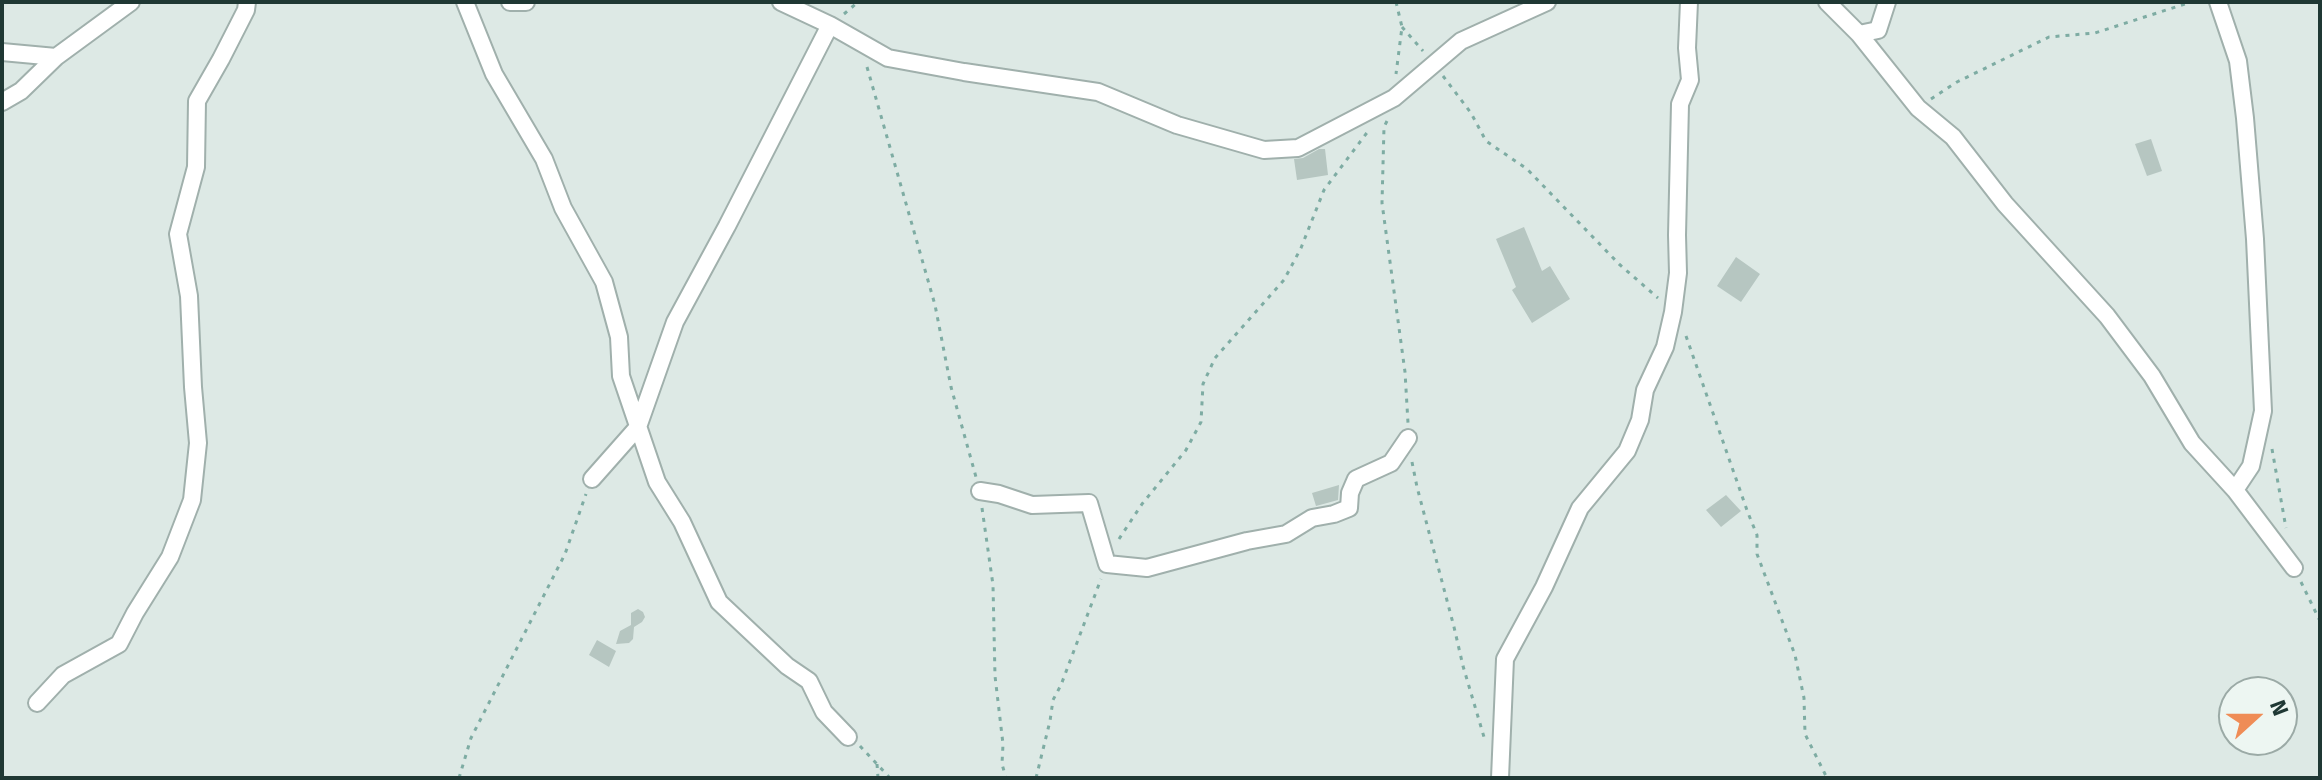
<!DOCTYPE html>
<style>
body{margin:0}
#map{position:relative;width:2322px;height:780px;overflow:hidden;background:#dde9e5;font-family:"Fira Sans",sans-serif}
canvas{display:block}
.frame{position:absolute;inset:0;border:4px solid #1f3834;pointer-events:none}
.north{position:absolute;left:2218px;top:676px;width:80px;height:80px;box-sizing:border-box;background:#edf6f2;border:2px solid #9baaa6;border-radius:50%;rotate:69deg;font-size:22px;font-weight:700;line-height:32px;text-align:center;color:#1f3834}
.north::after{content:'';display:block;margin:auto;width:28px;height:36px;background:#ef8c56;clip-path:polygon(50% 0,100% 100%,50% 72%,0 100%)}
</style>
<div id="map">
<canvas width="2322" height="780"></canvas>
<div class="frame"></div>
<div class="north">N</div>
</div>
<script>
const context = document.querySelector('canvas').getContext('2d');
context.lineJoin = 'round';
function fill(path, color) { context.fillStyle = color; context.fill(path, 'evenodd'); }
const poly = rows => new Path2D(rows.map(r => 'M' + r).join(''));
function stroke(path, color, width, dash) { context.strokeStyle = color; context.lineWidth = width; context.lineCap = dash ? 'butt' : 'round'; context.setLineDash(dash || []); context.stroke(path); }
fill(poly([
 [2151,139,2162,171,2147,176,2135,144],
 [1319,149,1325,149,1328,175,1297,180,1294,159,1303,158],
 [1524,227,1542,271,1550,266,1570,299,1532,323,1512,290,1516,287,1496,239],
 [1736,257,1760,274,1741,302,1717,286],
 [1339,485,1338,500,1316,506,1312,493],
 [1726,495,1741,511,1721,527,1706,510],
 [638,609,643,612,645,617,642,622,634,627,633,639,629,643,616,644,620,631,631,625,631,613],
 [597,640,616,651,609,667,589,655]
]), '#b6c6c1');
const street = poly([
 [465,2,494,74,544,159,563,208,604,282,619,337,621,376,657,482,682,522,719,602,787,666,809,681,824,712,848,737],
 [510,2,526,2],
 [781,2,830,25,888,58,964,72,1098,92,1177,125,1264,150,1298,148,1394,98,1461,41,1547,2],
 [1827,2,1859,34,1918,108,1953,137,2005,204,2107,316,2152,376,2192,443,2235,490,2294,568],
 [2218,2,2238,61,2245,118,2255,239,2263,411,2251,466,2235,490],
 [1859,34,1878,30,1887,2],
 [2,52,56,57],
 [2,102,21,91,56,57,131,2],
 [592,479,638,427,675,322,727,226,830,25],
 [980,491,999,494,1032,505,1089,503,1107,564,1147,568,1247,541,1286,534,1312,518,1334,514,1349,508,1350,493,1356,479,1391,463,1408,438],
 [37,703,63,675,119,644,135,613,170,557,192,500,198,443,193,387,189,296,178,234,196,167,197,101,221,59,246,10,247,2],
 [1500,778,1505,659,1544,587,1580,508,1627,451,1640,420,1645,390,1665,347,1673,312,1678,273,1677,235,1680,104,1690,80,1687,48,1689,2]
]);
stroke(street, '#a0b0ac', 20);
stroke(poly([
 [1396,2,1402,27,1396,74],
 [844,14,858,2],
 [1402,27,1423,51],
 [867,67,935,305,951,387,976,477],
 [1443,76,1471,113,1486,141,1527,169,1619,264,1658,298],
 [1931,99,1957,82,2049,37,2095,33,2191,2],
 [1387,121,1384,127,1382,203,1405,372,1408,423],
 [1686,336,1748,513,1757,535,1757,554,1795,655,1804,698,1805,734,1827,778],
 [2272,449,2286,528],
 [1412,462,1417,487,1454,627,1463,666,1484,737],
 [982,508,993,585,995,676,1003,744,1002,764,1006,778],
 [1119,539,1142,504,1186,450,1201,422,1203,384,1215,358,1284,280,1301,248,1324,190,1369,130],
 [2301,582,2320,621],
 [860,746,890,778],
 [877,764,878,778],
 [459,778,471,738,565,554,586,494],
 [1036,778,1050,721,1053,700,1061,685,1101,579]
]), '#7eaca3', 3, [4, 6]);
stroke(street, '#fff', 16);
</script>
